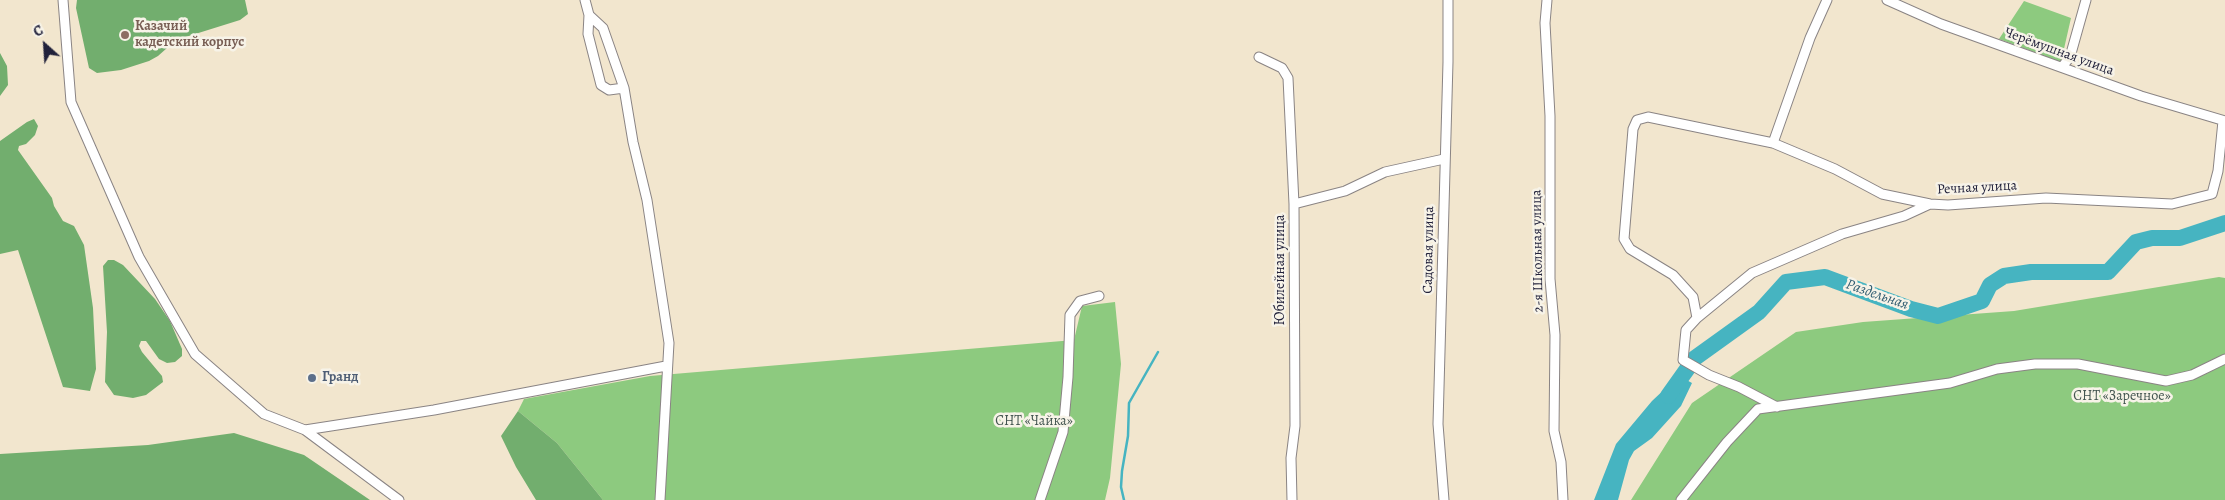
<!DOCTYPE html>
<meta charset="utf-8">
<style>
body{margin:0}
#map{position:relative;width:2225px;height:500px;overflow:hidden;background:#f2e6ce;font-family:Alegreya,serif}
canvas{display:block}
.north{position:absolute;left:20px;top:20px;width:50px;height:50px;-webkit-text-stroke:4px #f7f3e8;paint-order:stroke;rotate:334deg;font-size:14px;font-weight:700;line-height:20px;text-align:center;color:#22223b}
.north::after{content:'';display:block;margin:auto;width:18px;height:22px;background:#22223b;clip-path:polygon(50% 0,100% 100%,50% 72%,0 100%)}
</style>
<div id="map">
<canvas width="2225" height="500"></canvas>
<div class="north">С</div>
</div>
<script>
const context = document.querySelector('canvas').getContext('2d');
context.lineJoin = 'round';
function fill(path, color) { context.fillStyle = color; context.fill(path, 'evenodd'); }
const poly = rows => new Path2D(rows.map(r => 'M' + r).join(''));
function stroke(path, color, width, dash) { context.strokeStyle = color; context.lineWidth = width; context.lineCap = dash ? 'butt' : 'round'; context.setLineDash(dash || []); context.stroke(path); }
function label(font, color, halo, rows, align = 'center') {
  context.font = font + ' Alegreya,serif'; context.lineWidth = 5; context.setLineDash([]); context.textBaseline = 'middle'; context.strokeStyle = halo; context.fillStyle = color; for (const [text, x, y, turn = 0] of rows) {
    context.save(); context.translate(x, y); context.rotate((+turn || 0) * Math.PI / 180); context.textAlign = isNaN(turn) ? turn : align; if (halo) context.strokeText(text, 0, 0); context.fillText(text, 0, 0); context.restore();
  }
}
fill(poly([
 [2024,1,2071,18,2061,62,1999,39],
 [2219,277,2225,278,2225,500,1631,500,1692,403,1796,332,1863,322,2014,311],
 [1115,302,1121,364,1110,478,1105,500,603,500,557,443,518,411,524,399,650,376,1074,340,1082,306]
]), '#8dca7f');
fill(poly([
 [77,0,245,0,248,14,240,20,176,40,158,56,149,61,121,70,97,73,89,68,76,8],
 [0,53,7,66,8,85,0,96],
 [34,119,38,126,35,135,26,144,19,146,18,150,52,198,54,206,63,221,74,226,84,245,93,308,96,369,90,391,63,387,18,250,0,254,0,141,27,122],
 [108,260,114,260,123,265,155,299,170,321,182,349,182,356,175,362,167,363,159,359,146,341,141,341,139,346,142,352,162,376,163,382,146,395,133,398,114,395,105,382,107,332,103,266],
 [518,411,557,443,603,500,536,500,516,467,501,436],
 [234,433,304,455,370,500,0,500,0,454,148,445]
]), '#72ae6e');
fill(poly([
 [1681,377,1692,383,1681,406,1652,438,1634,451,1629,460,1618,500,1594,500,1616,444,1652,401,1669,385]
]), '#46b4c1');
stroke(poly([
 [1124,500,1121,487,1122,471,1128,436,1129,403,1158,352]
]), '#46b4c1', 2.5);
stroke(poly([
 [1668,396,1695,358,1759,312,1786,282,1825,277,1911,309,1938,316,1982,301,1990,285,2004,276,2031,272,2108,272,2136,242,2152,238,2180,238,2225,223]
]), '#46b4c1', 16);
const street = poly([
 [63,0,71,102,139,257,195,354,264,414,305,430,399,500],
 [585,0,589,15,588,34,601,85,609,90,624,88,633,142,647,200,669,343,660,500],
 [1547,0,1545,23,1550,116,1550,279,1555,335,1554,431,1561,462,1563,500],
 [1827,0,1810,38,1773,143,1835,169,1882,194,1930,204,1948,205,2046,198,2172,204,2212,194,2218,171,2223,121],
 [1887,0,1941,24,2141,96,2225,121],
 [589,15,603,28,624,88],
 [1259,57,1282,68,1288,78,1294,204,1295,426,1291,458,1292,500],
 [2062,67,2070,57,2086,0],
 [1773,143,1648,117,1637,120,1633,129,1624,239,1630,249,1673,275,1693,297,1697,318,1686,330,1683,360,1709,375,1739,387,1777,407],
 [1294,204,1345,191,1385,172,1444,159],
 [1697,318,1752,273,1842,234,1904,216,1930,204],
 [305,430,434,410,666,366],
 [1040,500,1063,432,1068,377,1070,315,1080,301,1099,296],
 [1444,500,1438,424,1448,62,1448,0],
 [1681,500,1727,442,1758,409,1950,383,1997,369,2035,364,2078,364,2166,381,2192,375,2225,359]
]);
stroke(street, '#8a8484', 11);
stroke(street, '#fff', 9);
for (const [x, y, r, color] of [
 [125,35,5,"#8d6e63"],
 [312,378,5,"#5c6f8a"]
]) { const dot = new Path2D(); dot.arc(x, y, r, 0, 2 * Math.PI); context.fillStyle = color; context.fill(dot); stroke(dot, '#f7f3e8', 2); }
label('bold 14px', '#785e54', '#f7f3e8', [
 ["Казачий",135,27],
 ["кадетский корпус",135,43]
], 'left');
label('14px', '#22223b', '#f7f3e8', [
 ["Черёмушная улица",2059,52,20],
 ["Речная улица",1977,188,-3],
 ["Садовая улица",1429,250,-89],
 ["2-я Школьная улица",1538,251,-91],
 ["Юбилейная улица",1281,270,-90]
]);
label('bold 14px', '#4e5e75', '#f7f3e8', [
 ["Гранд",322,378]
], 'left');
label('14px', '#42544f', '#f7f3e8', [
 ["СНТ «Заречное»",2122,397],
 ["СНТ «Чайка»",1034,422]
]);
label('italic 15px', '#305c71', '#f7f3e8', [
 ["Раздельная",1877,295,19]
]);
</script>
